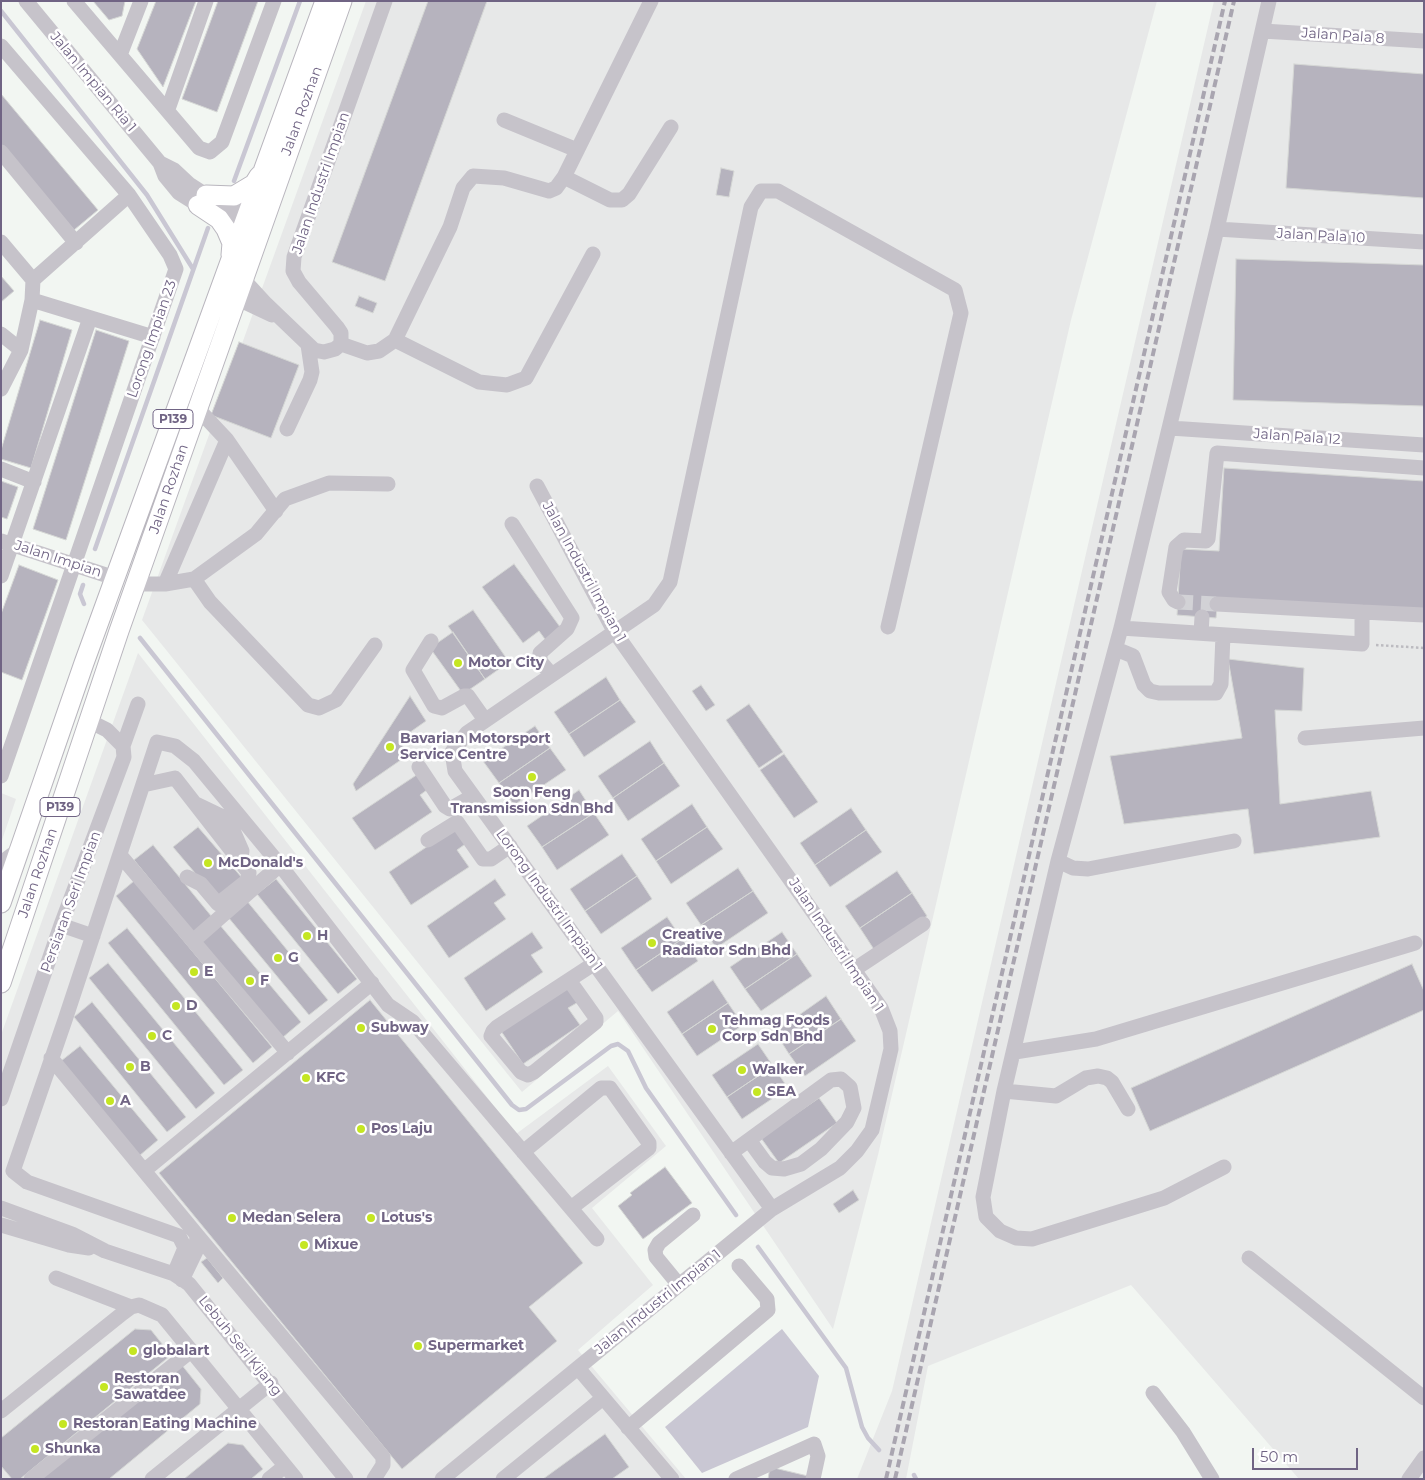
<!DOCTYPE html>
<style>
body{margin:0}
#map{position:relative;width:1425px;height:1480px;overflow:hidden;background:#f2f6f2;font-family:Montserrat,sans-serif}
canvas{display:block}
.frame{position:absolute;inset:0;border:2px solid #706484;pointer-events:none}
.scale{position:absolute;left:1252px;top:1448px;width:106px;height:22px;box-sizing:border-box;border:2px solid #706484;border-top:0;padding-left:6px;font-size:15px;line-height:18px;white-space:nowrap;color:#706484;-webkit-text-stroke:4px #fff;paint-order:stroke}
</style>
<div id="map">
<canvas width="1425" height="1480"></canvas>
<div class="frame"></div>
<div class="scale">50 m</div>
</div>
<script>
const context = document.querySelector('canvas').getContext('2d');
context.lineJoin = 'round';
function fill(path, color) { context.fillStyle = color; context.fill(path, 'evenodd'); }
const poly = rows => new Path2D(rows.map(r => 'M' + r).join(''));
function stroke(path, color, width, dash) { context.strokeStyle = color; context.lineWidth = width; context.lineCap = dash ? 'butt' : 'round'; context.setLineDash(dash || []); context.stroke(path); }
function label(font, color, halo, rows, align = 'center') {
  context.font = font + ' Montserrat,sans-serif'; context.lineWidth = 5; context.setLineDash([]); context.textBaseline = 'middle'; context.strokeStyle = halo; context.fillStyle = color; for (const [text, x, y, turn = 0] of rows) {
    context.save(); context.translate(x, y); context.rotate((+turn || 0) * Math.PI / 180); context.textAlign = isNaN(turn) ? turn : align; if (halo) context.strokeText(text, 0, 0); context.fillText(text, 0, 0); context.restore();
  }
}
fill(poly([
 [366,1,1157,1,1071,320,878,1155,833,1329,618,1011,522,1092,142,620],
 [1214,1,1424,1,1424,1478,1299,1479,1131,1285,928,1366,906,1479,857,1479,892,1391],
 [138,653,516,1134,608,1066,666,1146,592,1208,653,1285,578,1350,686,1479,1,1479,1,1035],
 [1,793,16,799,1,843]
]), '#e7e8e8');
fill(poly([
 [782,1329,819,1376,808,1427,702,1473,665,1427]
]), '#c9c7d3');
stroke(poly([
 [1,11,147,195,193,269],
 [234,181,300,1],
 [95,549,208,228],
 [83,585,80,594,84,604],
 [140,638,512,1105,519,1110,526,1109,611,1046,618,1044,628,1051,646,1088,736,1215],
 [758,1247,846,1368,862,1427,868,1438,879,1450],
 [914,1475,916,1479]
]), '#c9c7d3', 4.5);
const building = poly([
 [93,1,125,1,122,16,109,20,93,1],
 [156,1,196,1,163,87,137,49,156,1],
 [218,1,258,1,217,112,182,99,218,1],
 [428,1,487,1,385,281,332,262,428,1],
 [1294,64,1424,74,1424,198,1286,188,1294,64],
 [1,94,98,210,74,230,1,144,1,94],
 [721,168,734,171,729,197,716,195,721,168],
 [1236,259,1424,265,1424,406,1233,400,1236,259],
 [1,276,14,291,1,302,1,276],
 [359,296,377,303,373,313,355,306,359,296],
 [40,320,72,330,31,468,1,459,1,450,40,320],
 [96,330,129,341,66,540,33,529,96,330],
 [239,342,299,365,271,438,211,415,239,342],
 [1224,468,1424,481,1424,611,1218,598,1216,618,1177,615,1181,549,1219,551,1224,468],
 [1,481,18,487,7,519,1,517,1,481],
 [514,564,563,631,547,642,539,631,523,643,482,587,514,564],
 [19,565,58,580,22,680,1,672,1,614,19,565],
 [473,610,509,662,485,679,448,626,473,610],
 [453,632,485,679,463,694,430,648,453,632],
 [1228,659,1304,668,1302,711,1275,710,1280,804,1371,791,1380,837,1254,854,1248,809,1124,824,1110,756,1242,738,1228,659],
 [606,677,620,700,569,734,554,712,606,677],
 [701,685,715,705,706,711,692,691,701,685],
 [410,696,426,721,399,740,408,755,356,791,353,784,410,696],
 [620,700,636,722,584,757,569,734,620,700],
 [749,704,783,752,759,768,726,720,749,704],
 [535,726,550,748,499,783,483,761,535,726],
 [650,741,664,763,613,798,598,776,650,741],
 [550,748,566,770,514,805,499,783,550,748],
 [784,754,818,802,794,818,760,770,784,754],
 [664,763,680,786,628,821,613,798,664,763],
 [421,772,431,787,420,795,432,812,375,850,352,818,421,772],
 [579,790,594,813,542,847,527,826,579,790],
 [692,804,707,827,656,861,641,839,692,804],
 [851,808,866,830,815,865,800,843,851,808],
 [594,813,609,835,557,870,542,847,594,813],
 [458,826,468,842,457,850,469,867,411,905,389,872,458,826],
 [198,827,243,879,217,899,173,847,198,827],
 [707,827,723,849,671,884,656,861,707,827],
 [866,830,882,852,830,887,815,865,866,830],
 [153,845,212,917,194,933,134,860,153,845],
 [622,854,637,876,585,911,570,889,622,854],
 [738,868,753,891,701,925,686,903,738,868],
 [897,871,912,893,860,928,845,906,897,871],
 [637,876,652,899,601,934,585,911,637,876],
 [276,879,357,979,338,994,257,894,276,879],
 [495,879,506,895,494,903,506,919,449,958,427,926,495,879],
 [134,881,272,1047,253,1063,116,896,134,881],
 [753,891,768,913,716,948,701,925,753,891],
 [912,893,927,916,875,951,860,928,912,893],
 [247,901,328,1000,309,1015,228,917,247,901],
 [667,917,682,939,636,970,621,948,667,917],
 [219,924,301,1022,282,1038,200,940,219,924],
 [127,928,243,1070,224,1085,108,943,127,928],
 [532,932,543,948,531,955,543,972,486,1011,464,978,532,932],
 [782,932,797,954,745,989,730,967,782,932],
 [682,939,698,961,652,992,636,970,682,939],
 [797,954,812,976,761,1011,745,989,797,954],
 [108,963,215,1093,196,1109,89,978,108,963],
 [1412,964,1424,991,1424,1010,1150,1131,1131,1088,1412,964],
 [713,980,728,1003,682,1034,667,1012,713,980],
 [569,985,580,1001,568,1008,580,1025,523,1064,501,1031,569,985],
 [826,996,841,1019,789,1054,775,1032,826,996],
 [370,1000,583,1263,529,1307,557,1341,402,1469,159,1173,370,1000],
 [92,1002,186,1117,167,1132,74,1017,92,1002],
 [728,1003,743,1025,697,1056,682,1034,728,1003],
 [841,1019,856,1041,805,1076,789,1054,841,1019],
 [758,1044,773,1066,727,1097,712,1075,758,1044],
 [80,1046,158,1140,139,1156,61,1061,80,1046],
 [773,1066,788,1088,742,1119,727,1097,773,1066],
 [819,1098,837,1123,779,1163,761,1138,819,1098],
 [665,1167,692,1203,643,1239,618,1206,632,1195,630,1193,665,1167],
 [853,1190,859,1200,839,1213,833,1204,853,1190],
 [207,1258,223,1278,218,1283,201,1262,207,1258],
 [135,1329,151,1330,171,1355,20,1479,12,1479,1,1466,1,1438,135,1329],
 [181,1364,201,1389,200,1404,109,1479,41,1479,181,1364],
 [605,1434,629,1467,612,1479,543,1479,605,1434],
 [228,1443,243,1445,263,1469,251,1479,184,1479,228,1443],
 [770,1467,808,1476,807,1479,768,1479,770,1467]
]);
fill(building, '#b6b3be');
stroke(building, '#d5d7d5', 1);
stroke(poly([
 [1178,602,1217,604]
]), '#d2d2d6', 15, [15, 8]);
const major = poly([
 [206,195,234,196,254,184,259,176],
 [198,205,219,219,226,229,232,243,231,255],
 [1,903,84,663,325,1],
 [1,983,119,631,342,1]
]);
stroke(major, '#b9b6be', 21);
stroke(poly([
 [1376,645,1424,648]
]), '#bcbbc0', 2.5, [2.5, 2.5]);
stroke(poly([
 [26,1,160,163,165,176,179,193,198,205,253,229],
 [74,1,199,148,210,152,222,142,274,1],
 [1263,31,1424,41],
 [1,46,129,195,170,255,176,269,1,776],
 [120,55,141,1],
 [168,109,206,1],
 [504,120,577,150],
 [1,152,76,243],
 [160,163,174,170,189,184,206,195,258,215],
 [564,177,610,200,622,200,629,194,671,127],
 [1217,229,1424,242],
 [1,242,33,280,32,300,21,350,1,389],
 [243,279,266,304,314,350,324,352,335,349,341,344,341,333,337,327,299,282,293,271,294,257,385,1],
 [33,280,129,195],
 [236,298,272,315],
 [32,300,153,337],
 [1,334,21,350],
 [395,340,479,382,507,385,526,378,593,254],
 [341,344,367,353,379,351,395,340,450,227,463,188,473,176,504,178,549,191,556,188,564,177,651,1],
 [197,408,227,440,276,511],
 [1170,428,1424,445],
 [287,429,310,380,312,372,308,345],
 [1,469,34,482],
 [512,524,572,618,567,629,540,653,540,661,551,674],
 [1,541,115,578],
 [1,576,90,318],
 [194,579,210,602,308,705,319,708,336,700,375,645],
 [135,584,165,584,194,579,256,534,285,499,329,483,388,484],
 [165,584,227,440],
 [1178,602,1174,600,1169,592,1176,547,1184,540,1206,541,1208,539,1217,453,1424,468],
 [1217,604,1362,612],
 [1121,628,1362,644,1362,612,1424,615],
 [1201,633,1202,617],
 [431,641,413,670,434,706,442,708,464,696,468,696,485,720],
 [1116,649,1133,656,1144,685,1150,691,1159,693,1216,693,1221,684,1223,635],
 [89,721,107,730,123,746],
 [1305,738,1424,728],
 [419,767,445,806,450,809,473,796],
 [143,785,175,778,249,873,247,881,218,904,201,884,187,877],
 [196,804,221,816,232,828,242,851,240,861],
 [428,840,457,822,483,859,491,859,510,846],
 [120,855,288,1053],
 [1058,861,1073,868,1088,869,1234,841],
 [1,863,21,848],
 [61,925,93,936],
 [193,941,280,865],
 [855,969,923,924],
 [569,980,596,1018,596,1022,534,1072,528,1075,521,1072,491,1036,493,1031,497,1027,569,980,595,963],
 [1015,1052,1096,1039,1415,943],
 [51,1058,197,1235,383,1457,383,1465,374,1479],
 [1004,1091,1056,1096,1086,1078,1098,1076,1107,1078,1112,1082,1128,1109],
 [1,1099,61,925,124,757,123,746,138,704],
 [523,1152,601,1088,610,1088,649,1143,649,1148,571,1208],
 [731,1153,831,1080,841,1079,850,1087,854,1108,847,1122,821,1149,801,1164,784,1169,772,1168,765,1162,749,1140],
 [1224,1167,1164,1198,1032,1239,1016,1238,1000,1231,986,1217,983,1197,1004,1091,1058,861,1121,628,1217,229,1269,1],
 [145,1170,372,983],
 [1,1208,72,1234,105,1251,174,1274,189,1284,346,1479],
 [772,1209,455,771,452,752,467,733,654,605,670,582,751,207,761,191,778,191,955,290,961,313,888,627],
 [1,1225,69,1245,89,1248],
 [1249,1258,1424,1398],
 [174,1274,185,1248,179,1236,27,1182,13,1171,65,1020,157,742,175,746,194,761,280,865,388,1005,413,1022,597,1239],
 [56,1278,131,1307],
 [182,1280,196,1251,197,1235],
 [679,1285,656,1257,655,1250,659,1243,693,1215],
 [578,1368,672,1479],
 [1153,1393,1183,1432,1212,1479],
 [1,1411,123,1313,131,1307,139,1305,162,1315,296,1479],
 [628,1428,768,1310,767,1299,739,1266],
 [31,1479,191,1351],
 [152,1479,271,1383],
 [269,1479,285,1466],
 [442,1479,772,1209,840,1168,857,1151,872,1130,891,1049,890,1031,881,1008,614,631,537,486],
 [503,1479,603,1398],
 [736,1479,814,1444,818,1456,813,1479],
 [1409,1479,1424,1458]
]), '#c6c3ca', 15);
stroke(major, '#fff', 19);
stroke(poly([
 [886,1479,1225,1],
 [895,1479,1234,1]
]), '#a9a5b0', 4, [8, 4]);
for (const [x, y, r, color] of [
 [458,663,5,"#c5e622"],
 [390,747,5,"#c5e622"],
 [532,777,5,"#c5e622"],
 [208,863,5,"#c5e622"],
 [307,936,5,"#c5e622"],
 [652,943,5,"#c5e622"],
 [278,958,5,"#c5e622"],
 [194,972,5,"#c5e622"],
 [250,981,5,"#c5e622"],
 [176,1006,5,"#c5e622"],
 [361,1028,5,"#c5e622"],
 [712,1029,5,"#c5e622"],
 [152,1036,5,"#c5e622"],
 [130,1067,5,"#c5e622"],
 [742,1070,5,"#c5e622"],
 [306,1078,5,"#c5e622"],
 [757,1092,5,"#c5e622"],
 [110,1101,5,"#c5e622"],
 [361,1129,5,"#c5e622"],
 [232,1218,5,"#c5e622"],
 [371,1218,5,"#c5e622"],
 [304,1245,5,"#c5e622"],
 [418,1346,5,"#c5e622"],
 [133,1351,5,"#c5e622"],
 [104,1387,5,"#c5e622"],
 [63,1424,5,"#c5e622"],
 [35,1449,5,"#c5e622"]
]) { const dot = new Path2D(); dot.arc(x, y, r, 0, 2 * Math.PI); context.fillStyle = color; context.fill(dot); stroke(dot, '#fff', 2); }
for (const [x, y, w] of [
 [173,419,40],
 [60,807,40]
]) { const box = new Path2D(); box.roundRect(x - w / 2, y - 9.5, w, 19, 4); context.fillStyle = '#fff'; context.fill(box); stroke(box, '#706484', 1); }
label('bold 12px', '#706484', null, [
 ["P139",173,419],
 ["P139",60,807]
]);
label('14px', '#706484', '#fff', [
 ["Jalan Pala 8",1343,36,4],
 ["Jalan Impian Ria 1",93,82,50],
 ["Jalan Rozhan",302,111,-70],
 ["Jalan Industri Impian",321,183,-71],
 ["Jalan Pala 10",1321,236,3],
 ["Lorong Impian 23",152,339,-71],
 ["Jalan Pala 12",1297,437,4],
 ["Jalan Rozhan",169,489,-71],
 ["Jalan Impian",58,559,18],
 ["Jalan Industri Impian 1",584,572,61],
 ["Jalan Rozhan",38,873,-71],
 ["Lorong Industri Impian 1",549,900,54],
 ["Persiaran Seri Impian",71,902,-70],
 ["Jalan Industri Impian 1",836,945,56],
 ["Jalan Industri Impian 1",658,1302,-39],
 ["Lebuh Seri Kijang",240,1346,51]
]);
label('bold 14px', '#706484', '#fff', [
 ["Motor City",468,663],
 ["Bavarian Motorsport",400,739],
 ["Service Centre",400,755],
 ["Soon Feng",532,793,"center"],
 ["Transmission Sdn Bhd",532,809,"center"],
 ["McDonald's",218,863],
 ["Creative",662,935],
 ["Radiator Sdn Bhd",662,951],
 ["H",317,936],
 ["G",288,958],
 ["E",204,972],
 ["F",260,981],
 ["D",186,1006],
 ["Tehmag Foods",722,1021],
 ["Corp Sdn Bhd",722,1037],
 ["Subway",371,1028],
 ["C",162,1036],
 ["B",140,1067],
 ["Walker",752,1070],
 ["KFC",316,1078],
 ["SEA",767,1092],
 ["A",120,1101],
 ["Pos Laju",371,1129],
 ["Medan Selera",242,1218],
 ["Lotus's",381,1218],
 ["Mixue",314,1245],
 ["Supermarket",428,1346],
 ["globalart",143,1351],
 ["Restoran",114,1379],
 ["Sawatdee",114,1395],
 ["Restoran Eating Machine",73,1424],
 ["Shunka",45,1449]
], 'left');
</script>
